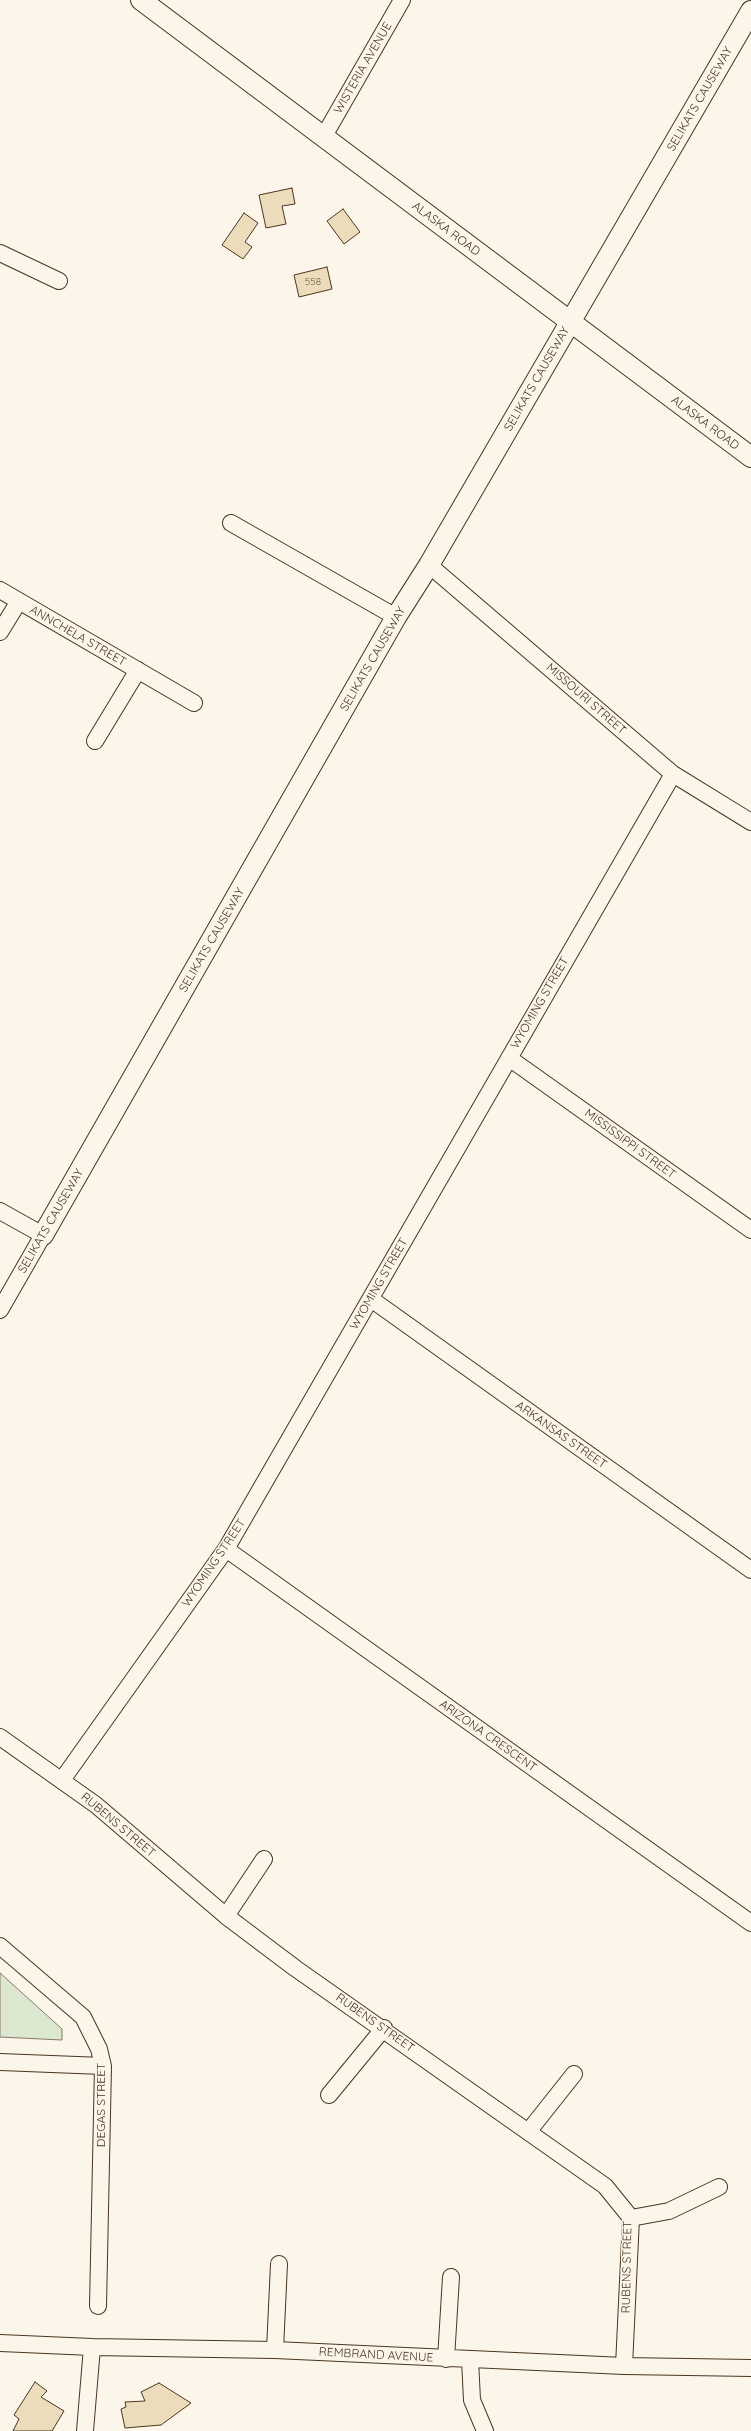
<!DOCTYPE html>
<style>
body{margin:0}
canvas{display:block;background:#fbf6e9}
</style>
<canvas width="751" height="2431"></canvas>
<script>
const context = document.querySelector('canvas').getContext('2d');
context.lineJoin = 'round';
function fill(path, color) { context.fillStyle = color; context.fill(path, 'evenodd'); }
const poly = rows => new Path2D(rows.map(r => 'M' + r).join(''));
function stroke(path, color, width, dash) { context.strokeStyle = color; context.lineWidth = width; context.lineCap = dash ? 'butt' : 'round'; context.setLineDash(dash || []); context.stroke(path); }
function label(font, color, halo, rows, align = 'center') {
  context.font = font + ' Quicksand,sans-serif'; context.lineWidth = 3; context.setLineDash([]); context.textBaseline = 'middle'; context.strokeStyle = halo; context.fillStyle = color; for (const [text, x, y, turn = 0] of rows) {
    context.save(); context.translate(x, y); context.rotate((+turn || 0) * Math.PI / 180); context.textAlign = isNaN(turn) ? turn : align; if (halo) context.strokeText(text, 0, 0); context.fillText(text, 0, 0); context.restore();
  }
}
const green = poly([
 [0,1973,62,2029,62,2040,0,2037,0,1973]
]);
fill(green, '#dce7d0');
stroke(green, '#887966', 1);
const building = poly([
 [292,188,295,204,282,206,286,224,266,228,259,195,292,188],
 [343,209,360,232,344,244,327,221,343,209],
 [244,213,258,223,245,242,252,247,243,259,222,245,244,213],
 [327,267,332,289,299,297,294,275,327,267],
 [35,2382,47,2391,41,2397,64,2411,52,2431,13,2431,19,2419,14,2415,35,2382],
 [159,2383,191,2403,161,2425,125,2428,121,2409,126,2407,125,2402,145,2401,141,2392,159,2383]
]);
fill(building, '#ecdcbc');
stroke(building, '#4a3520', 1);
const minor = poly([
 [324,136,402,0],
 [0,253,59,281],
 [231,523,396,617],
 [429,565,673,774,751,822],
 [0,590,194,703],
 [0,632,19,601],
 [95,741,138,670],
 [509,1058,751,1230],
 [0,1211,43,1235,0,1310],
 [371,1299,751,1570],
 [226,1549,751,1923],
 [0,1737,96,1805,226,1916,295,1968,605,2186,631,2218,624,2366],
 [62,1780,226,1549,673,774],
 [226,1916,264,1859],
 [0,1946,83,2017,99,2049,103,2066,98,2306],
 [0,2062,103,2066],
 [329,2095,384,2028],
 [528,2132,574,2074],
 [631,2218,669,2211,719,2187],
 [0,2343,92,2347,275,2350,624,2366,751,2368],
 [275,2350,279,2264],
 [446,2359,451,2277],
 [470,2360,472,2400,485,2431],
 [85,2431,92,2347]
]);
const tertiary = poly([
 [141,0,751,457],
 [43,1235,396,617,429,565,751,11]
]);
stroke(minor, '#4a3520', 18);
stroke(tertiary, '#4a3520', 22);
stroke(minor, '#fbf6e9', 16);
stroke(tertiary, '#fbf6e9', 20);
label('10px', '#725f47', null, [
 ["558",313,282]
]);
label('12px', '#4a3520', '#fbf6e9', [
 ["WISTERIA AVENUE",363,68,-60],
 ["SELIKATS CAUSEWAY",700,99,-60],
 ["ALASKA ROAD",446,229,37],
 ["SELIKATS CAUSEWAY",537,379,-60],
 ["ALASKA ROAD",705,423,37],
 ["ANNCHELA STREET",78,636,30],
 ["SELIKATS CAUSEWAY",373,659,-60],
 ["MISSOURI STREET",586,699,41],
 ["SELIKATS CAUSEWAY",212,940,-60],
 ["WYOMING STREET",540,1003,-60],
 ["MISSISSIPPI STREET",630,1144,36],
 ["SELIKATS CAUSEWAY",51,1221,-60],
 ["WYOMING STREET",379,1284,-60],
 ["ARKANSAS STREET",561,1435,35],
 ["WYOMING STREET",214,1563,-56],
 ["ARIZONA CRESCENT",488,1736,35],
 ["RUBENS STREET",118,1825,40],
 ["RUBENS STREET",375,2023,35],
 ["DEGAS STREET",101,2105,-90],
 ["RUBENS STREET",627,2267,-89],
 ["REMBRAND AVENUE",376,2355,3]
]);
</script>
